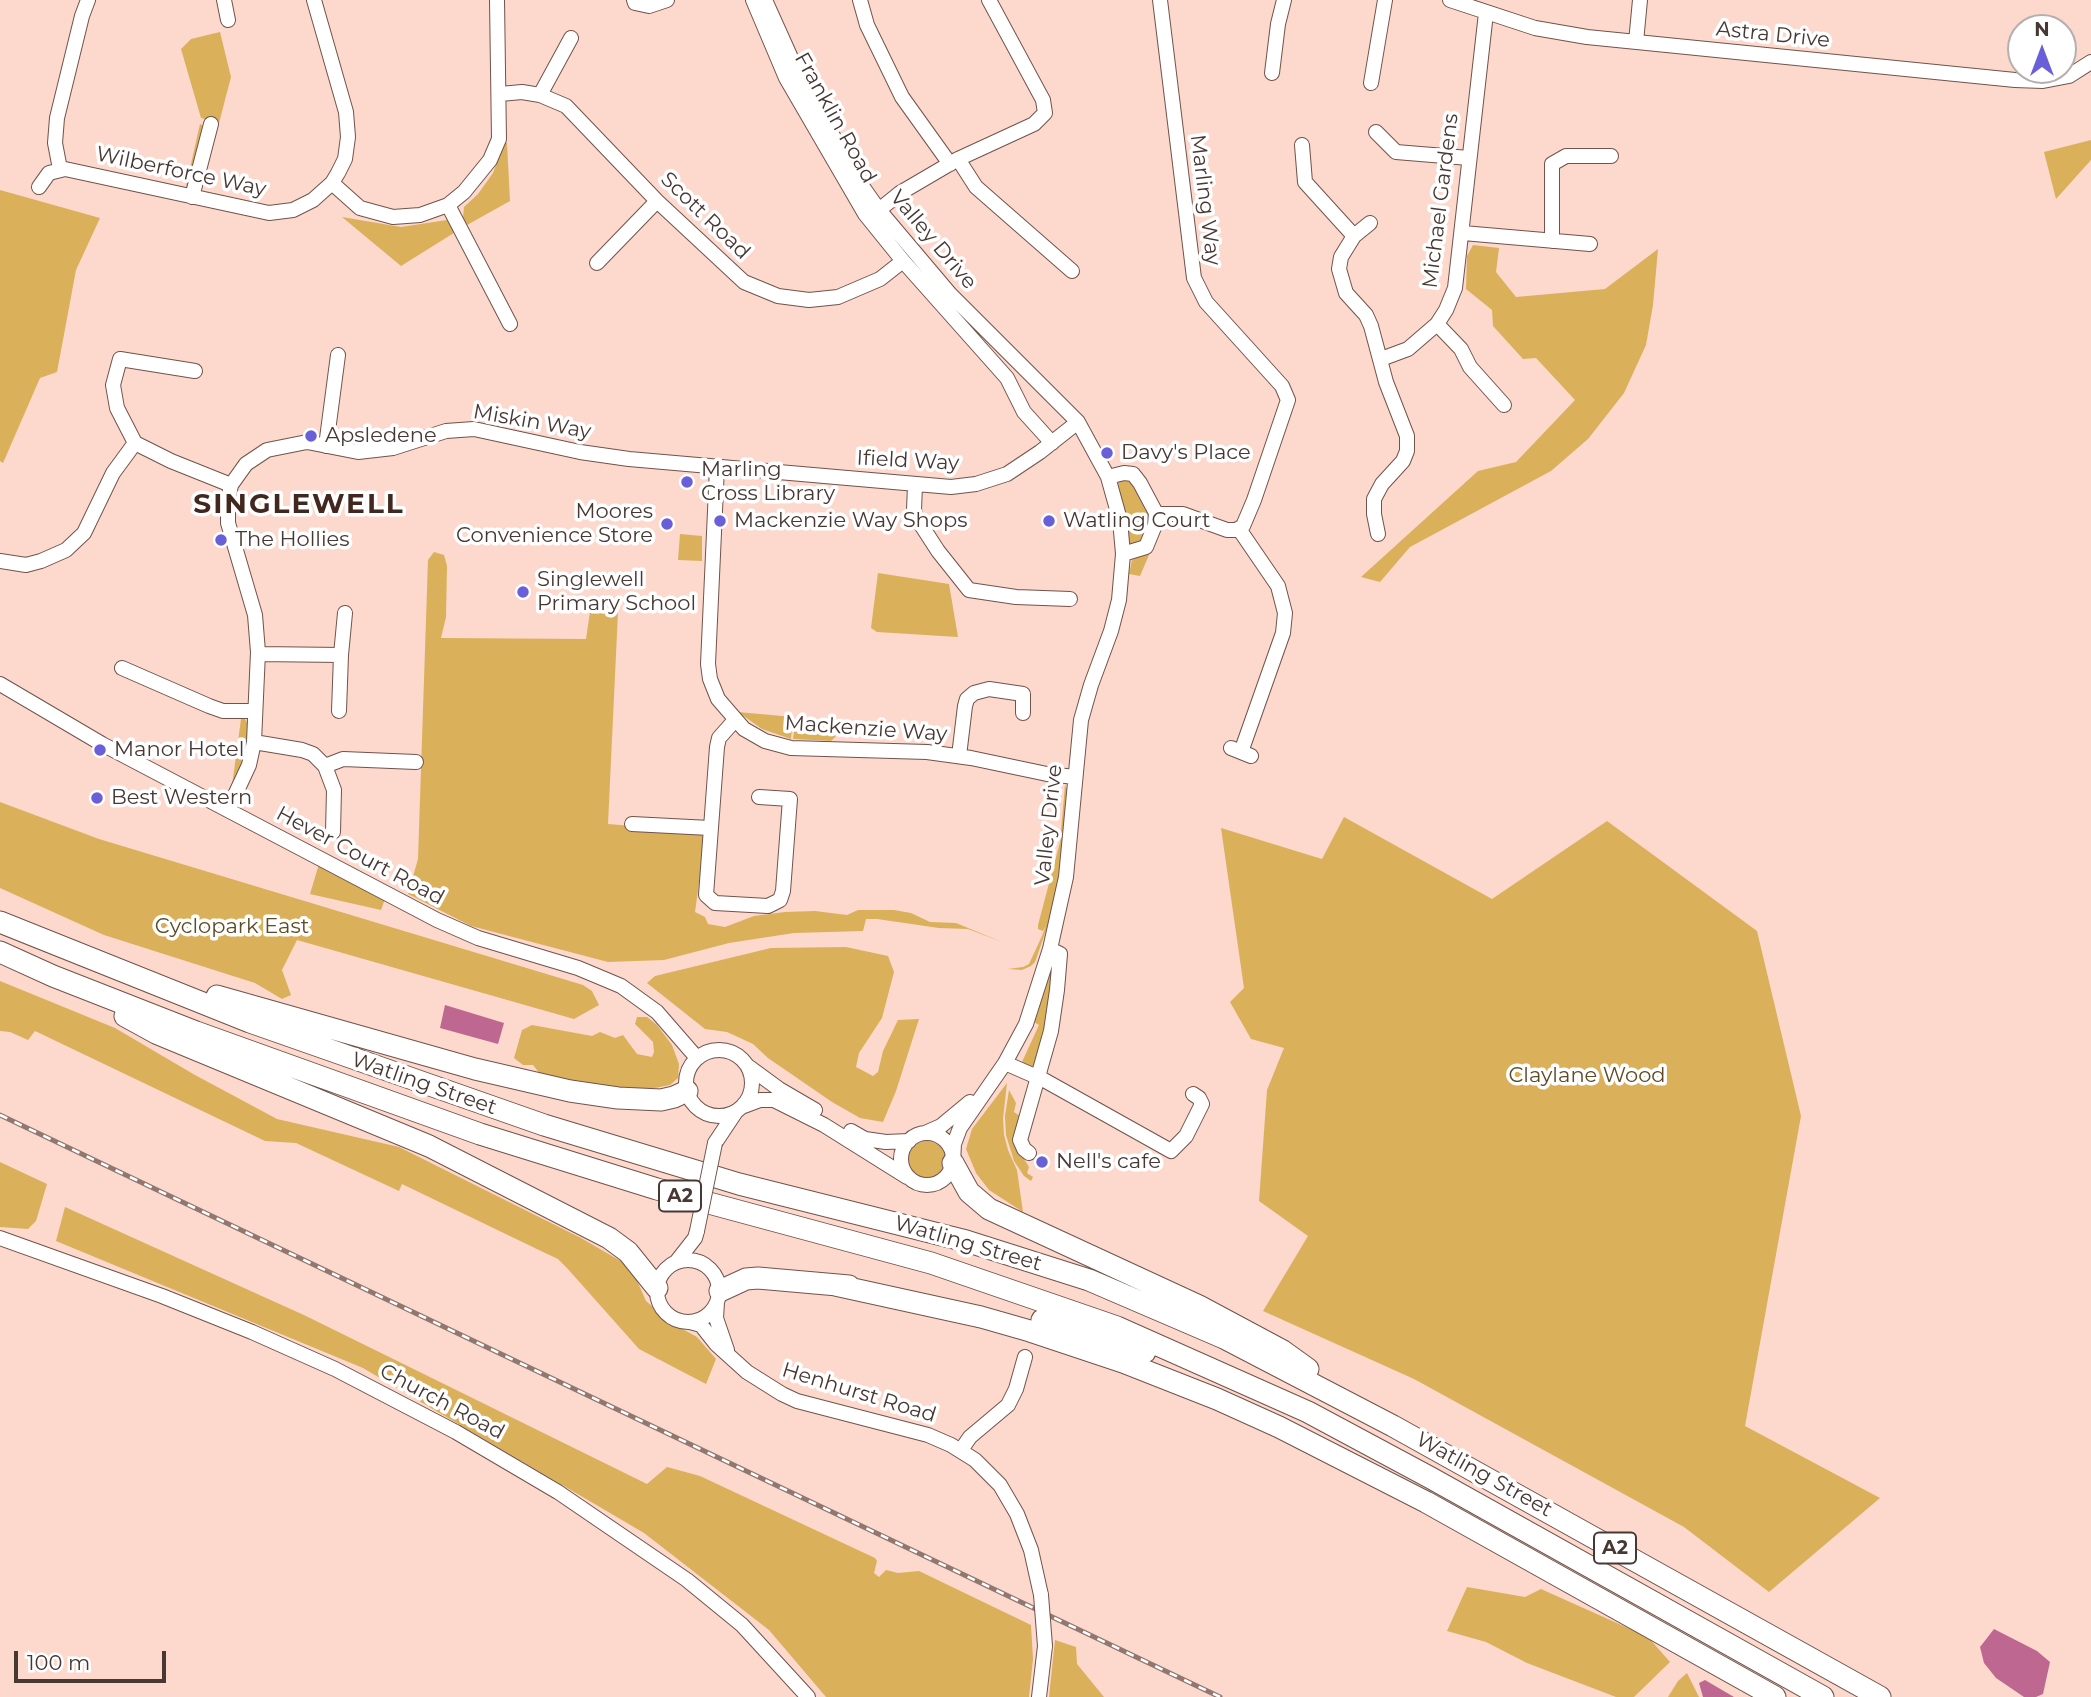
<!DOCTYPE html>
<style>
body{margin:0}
#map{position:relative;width:2091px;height:1697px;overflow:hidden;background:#fcd8cd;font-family:Montserrat,sans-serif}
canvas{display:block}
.north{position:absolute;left:2007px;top:14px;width:70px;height:70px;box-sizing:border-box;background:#fff;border:2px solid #b5afae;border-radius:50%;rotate:0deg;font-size:19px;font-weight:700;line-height:28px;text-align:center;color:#473834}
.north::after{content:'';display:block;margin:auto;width:24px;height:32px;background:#6960d9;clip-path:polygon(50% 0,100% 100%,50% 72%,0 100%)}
.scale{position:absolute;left:14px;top:1651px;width:152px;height:32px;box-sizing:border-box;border:4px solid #473834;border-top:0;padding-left:9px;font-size:21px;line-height:24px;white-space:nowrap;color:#473834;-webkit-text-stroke:5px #fff;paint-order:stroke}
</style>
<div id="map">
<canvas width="2091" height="1697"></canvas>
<div class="north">N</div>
<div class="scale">100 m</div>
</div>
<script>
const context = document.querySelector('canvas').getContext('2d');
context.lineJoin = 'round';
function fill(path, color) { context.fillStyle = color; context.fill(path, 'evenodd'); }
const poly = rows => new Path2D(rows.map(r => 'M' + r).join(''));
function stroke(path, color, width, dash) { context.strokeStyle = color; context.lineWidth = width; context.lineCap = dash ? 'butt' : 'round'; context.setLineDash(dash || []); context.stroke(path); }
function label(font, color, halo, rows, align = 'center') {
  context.font = font + ' Montserrat,sans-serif'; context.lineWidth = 7; context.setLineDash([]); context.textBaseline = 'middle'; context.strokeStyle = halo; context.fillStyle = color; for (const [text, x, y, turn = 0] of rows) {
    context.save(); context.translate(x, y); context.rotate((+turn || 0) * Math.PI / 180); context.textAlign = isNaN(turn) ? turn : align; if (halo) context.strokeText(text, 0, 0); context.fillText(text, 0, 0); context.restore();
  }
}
fill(poly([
 [220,32,231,77,219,123,201,118,181,49,191,39],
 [200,124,205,127,191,187,186,186],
 [2091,140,2091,160,2056,199,2044,152],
 [504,143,507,143,510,201,467,225,463,218,464,207,478,194,493,173],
 [0,190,100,218,76,270,57,372,40,378,3,463,0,461],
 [342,217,401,227,447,220,453,224,457,231,401,266],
 [1473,245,1499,248,1496,272,1516,297,1605,289,1658,249,1653,305,1646,345,1624,393,1588,439,1551,471,1410,547,1380,582,1361,577,1478,471,1516,462,1575,400,1536,358,1523,359,1493,326,1492,310,1466,289,1467,256],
 [1128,476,1153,513,1146,542,1132,546,1129,543,1118,486,1119,480],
 [680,534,702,536,702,561,678,560],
 [434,552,444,555,447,566,446,617,441,638,586,639,590,612,618,612,608,824,706,832,695,912,705,917,708,924,725,927,754,916,785,912,815,911,847,915,858,910,894,910,911,913,930,922,956,923,1002,942,968,929,939,928,877,919,866,919,863,931,794,933,729,943,664,960,608,962,471,926,408,894,418,859,428,560],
 [1147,552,1149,555,1140,576,1129,574,1132,560],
 [878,573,949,584,958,637,877,632,871,628],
 [738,712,793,717,791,739,762,729],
 [244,717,249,726,244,762,232,786,241,719],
 [794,731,834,735,836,736,831,741,795,739,793,739],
 [1065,785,1068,791,1060,881,1058,881,1056,889,1057,899,1035,962,1031,966,1022,970,1008,969,1023,967,1029,964,1042,936,1046,925,1043,931,1038,929,1038,925,1060,842],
 [0,802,99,839,583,985,592,991,599,1005,574,1019,297,940,282,970,291,995,282,999,255,983,104,935,0,888],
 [1344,817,1492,899,1607,821,1757,931,1801,1116,1745,1426,1880,1498,1769,1592,1684,1527,1414,1379,1263,1311,1308,1236,1259,1201,1267,1090,1284,1048,1251,1039,1230,1002,1244,988,1221,828,1322,859],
 [319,864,385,899,381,910,310,894],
 [846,947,888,956,894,972,882,1018,859,1053,856,1067,873,1076,878,1072,883,1051,898,1020,919,1019,896,1091,883,1122,860,1118,832,1102,768,1058,753,1044,727,1032,705,1029,647,983,655,976,771,948],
 [1054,961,1050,1022,1035,1065,1029,1067,1022,1062,1039,1025,1034,1022],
 [0,981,115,1028,195,1075,277,1119,399,1147,581,1238,631,1267,646,1301,670,1322,697,1337,716,1359,706,1384,639,1349,567,1268,558,1259,541,1251,402,1184,399,1191,296,1143,265,1141,35,1031,28,1040,10,1032,0,1031],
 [637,1017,647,1017,657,1025,672,1045,679,1064,678,1078,670,1085,645,1090,570,1081,540,1074,533,1065,523,1065,514,1058,522,1030,532,1025,592,1036,600,1032,615,1038,623,1035,637,1054,652,1057,654,1052,653,1042,635,1024],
 [1007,1083,1003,1119,1004,1135,1008,1150,1017,1170,1023,1212,989,1190,976,1173,966,1149,972,1129],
 [1009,1090,1016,1103,1014,1112,1020,1116,1017,1148,1029,1167,1027,1173,1033,1177,1031,1181,1024,1176,1014,1161,1006,1135,1005,1116],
 '908 1160a19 19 0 1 1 38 0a19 19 0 1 1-38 0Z',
 [0,1162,47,1184,36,1221,28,1229,0,1227],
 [65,1207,306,1316,647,1484,667,1467,700,1476,875,1558,877,1561,874,1573,879,1577,886,1570,898,1573,919,1571,1031,1625,1033,1659,1029,1697,826,1697,769,1630,644,1533,363,1368,56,1241],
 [1467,1587,1525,1597,1541,1589,1648,1637,1670,1662,1634,1697,1616,1697,1527,1663,1486,1642,1447,1631],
 [1055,1640,1076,1647,1077,1664,1104,1697,1049,1697],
 [1687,1673,1699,1697,1668,1697,1678,1681]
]), '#dab05b');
fill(poly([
 [445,1005,504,1023,498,1044,440,1028],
 [1994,1629,2037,1651,2050,1662,2043,1694,2036,1697,2024,1697,1996,1678,1984,1663,1980,1647],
 [1705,1680,1734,1697,1703,1697,1699,1683]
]), '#be6891');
const minor = poly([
 [224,0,228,20],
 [634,0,635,3,649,6,667,0],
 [753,0,786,78,865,214,903,261,1007,378,1024,412,1052,443],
 [765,0,792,60,853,173,879,210,950,294,1078,422,1108,477,1120,520,1123,554,1119,600,1111,631,1091,685,1081,720,1066,877,1050,949,1026,1024,1005,1063,960,1128,954,1144,953,1163],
 [860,0,867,25,902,97,950,164],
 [1450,0,1535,28,1587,37,2015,80,2043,81,2069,76,2091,62],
 [1636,42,1640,0],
 [1272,73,1278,24,1284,0],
 [1371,83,1385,0],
 [500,94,522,92,540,95,566,106,657,201,744,282,778,296,809,300,838,297,880,279,903,261],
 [540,95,571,38],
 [1376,132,1396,152,1469,158],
 [1302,145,1305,182,1354,236],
 [958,159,976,187,1072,271],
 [60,169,55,143,57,118,82,16,88,0],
 [332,183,360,208,393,217,420,215,448,205,464,192,490,160,499,139,497,0],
 [39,187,49,173,65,169,269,213,293,210,313,200,332,183,338,173,345,159,348,137,346,112,314,0],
 [192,197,211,124],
 [448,205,510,324],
 [879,210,900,193,958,159,1034,124,1045,113,1043,100,989,0],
 [1370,223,1354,236,1341,257,1339,269,1346,293,1366,315,1371,326,1386,382,1407,436,1407,451,1403,461,1382,484,1374,499,1374,514,1378,534],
 [1463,233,1590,244],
 [1552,241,1552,164,1566,156,1611,156],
 [597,263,657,201],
 [1437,324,1461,349,1470,367,1504,405],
 [1381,359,1408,349,1437,324,1446,310,1455,288,1486,13],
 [195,371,120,359,113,385,117,408,135,443,171,461,231,485],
 [326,446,338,355],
 [717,467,708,664,710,679,718,699,744,729,765,741,791,748,927,752,971,758,1047,774,1075,777],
 [1108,477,1124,473,1133,474,1140,483,1156,513,1155,525,1146,547,1123,554],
 [915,485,914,510,916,517,938,551,969,590,1016,597,1070,599],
 [1157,514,1183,514,1227,530,1236,530,1243,526,1254,500,1288,400,1282,386,1206,302,1194,278,1160,0],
 [1239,529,1278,586,1285,613,1283,633,1241,752],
 [0,561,26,565,41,561,66,550,84,533,113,473,135,443],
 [258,654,341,655,345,613],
 [122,668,209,706,223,711,255,711],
 [0,684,102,744,437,920,478,938,578,968,621,986,657,1012,697,1058],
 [339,711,341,655],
 [735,720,719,738,717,747,706,895,715,903,768,906,780,900,783,891,790,799,759,797],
 [254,742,302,750,313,754,325,766,334,790,333,832],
 [1231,748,1251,756],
 [959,756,965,706,967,699,974,693,989,689,1023,694,1023,713],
 [325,766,343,759,416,762],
 [228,810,249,765,254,742,258,652,255,615,228,523,228,501,231,485,246,464,267,450,307,442,358,452,393,448,446,431,474,429,580,452,629,459,951,487,976,484,1007,474,1040,452,1078,422],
 [632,824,710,828],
 '686 1083a33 33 0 1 1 66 0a33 33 0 1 1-66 0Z',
 [1005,1063,1044,1080,1171,1151,1186,1136,1202,1104,1199,1098,1193,1094],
 [749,1067,779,1089,815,1110],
 [744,1106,760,1100,774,1100,824,1125,907,1177],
 [851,1131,865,1139,886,1142,909,1141],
 '901 1159a26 26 0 1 1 52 0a26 26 0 1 1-52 0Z',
 [925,1133,941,1126,970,1102],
 [715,1143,735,1113],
 [1029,1153,1024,1149,1020,1140,1051,1031,1057,990,1060,954,1050,949],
 [0,1238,162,1296,252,1332,335,1369,456,1432,558,1492,687,1580,742,1625,808,1697],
 '657 1291a31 31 0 1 1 62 0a31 31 0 1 1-62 0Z',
 [677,1261,695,1238,697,1231],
 [717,1302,716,1318,727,1350],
 [690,1322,701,1325,716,1344,747,1372,782,1394,797,1401,928,1435,951,1445,975,1460,1000,1485,1017,1514,1031,1550,1041,1595],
 [961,1450,970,1437,1008,1405,1016,1389,1025,1357],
 [1039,1697,1045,1646]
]);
const highway = poly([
 [0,922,250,1022,544,1125,739,1184,966,1241,1089,1280,1224,1338,1393,1426,1880,1697],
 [0,952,53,976,196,1032,480,1134,657,1189,931,1263,1117,1327,1308,1412,1431,1478,1823,1697],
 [217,996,475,1069,570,1091,618,1098,661,1100,674,1097,687,1091],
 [125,1016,156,1033,429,1146,609,1238,628,1252,657,1288],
 [953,1163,969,1192,989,1209,1199,1306,1283,1351,1308,1369],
 [835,1285,981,1317,1030,1331,1123,1362,1217,1399,1279,1427,1426,1502,1775,1697],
 [720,1291,746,1279,758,1278,849,1286],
 [1042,1320,1145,1352]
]);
stroke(minor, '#71534a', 16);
stroke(highway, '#71534a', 23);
stroke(minor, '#fff', 14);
stroke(highway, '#fff', 21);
const rail = poly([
 [0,1115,1220,1697]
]);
stroke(rail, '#907871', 5);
stroke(rail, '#fff', 2.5, [8]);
const minorBridge = poly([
 [697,1231,715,1143],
 [1041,1595,1045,1646]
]);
stroke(minorBridge, '#71534a', 16, []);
stroke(minorBridge, '#fff', 14);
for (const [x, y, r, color] of [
 [311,436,7,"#6960d9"],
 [1107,453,7,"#6960d9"],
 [687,482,7,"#6960d9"],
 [720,521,7,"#6960d9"],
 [1049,521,7,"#6960d9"],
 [667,524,7,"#6960d9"],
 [221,540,7,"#6960d9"],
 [523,592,7,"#6960d9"],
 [100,750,7,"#6960d9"],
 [97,798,7,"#6960d9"],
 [1042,1162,7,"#6960d9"]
]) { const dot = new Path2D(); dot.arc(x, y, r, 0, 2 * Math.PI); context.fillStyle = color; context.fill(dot); stroke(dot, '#fff', 2.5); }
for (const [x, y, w] of [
 [680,1196,42],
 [1615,1548,42]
]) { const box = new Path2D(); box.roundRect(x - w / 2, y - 15.5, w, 31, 5); context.fillStyle = '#fff'; context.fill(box); stroke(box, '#473834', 2); }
label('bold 19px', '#473834', null, [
 ["A2",680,1196],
 ["A2",1615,1548]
]);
label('21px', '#473834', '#fff', [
 ["Astra Drive",1773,35,6],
 ["Franklin Road",835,118,61],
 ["Wilberforce Way",181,172,12],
 ["Marling Way",1205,200,83],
 ["Michael Gardens",1441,201,-83],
 ["Scott Road",705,216,44],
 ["Valley Drive",933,240,50],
 ["Miskin Way",532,422,10],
 ["Ifield Way",908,461,3],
 ["Mackenzie Way",866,729,4],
 ["Valley Drive",1049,825,-84],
 ["Hever Court Road",360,856,28],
 ["Watling Street",424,1084,19],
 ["Watling Street",968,1244,16],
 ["Henhurst Road",859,1393,17],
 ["Church Road",442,1402,28],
 ["Watling Street",1484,1475,29]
]);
label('21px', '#473834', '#fff', [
 ["Apsledene",325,436],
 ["Davy's Place",1121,453],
 ["Marling",701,470],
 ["Cross Library",701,494],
 ["Moores",653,512,"right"],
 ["Convenience Store",653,536,"right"],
 ["Mackenzie Way Shops",734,521],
 ["Watling Court",1063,521],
 ["The Hollies",235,540],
 ["Singlewell",537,580],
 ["Primary School",537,604],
 ["Manor Hotel",114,750],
 ["Best Western",111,798],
 ["Nell's cafe",1056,1162]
], 'left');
label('21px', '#5e4b25', '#fff', [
 ["Cyclopark East",232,927],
 ["Claylane Wood",1587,1076]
]);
context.letterSpacing = '2px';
label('bold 28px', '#42271f', '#fff', [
 ["SINGLEWELL",299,505]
]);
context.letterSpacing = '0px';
</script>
